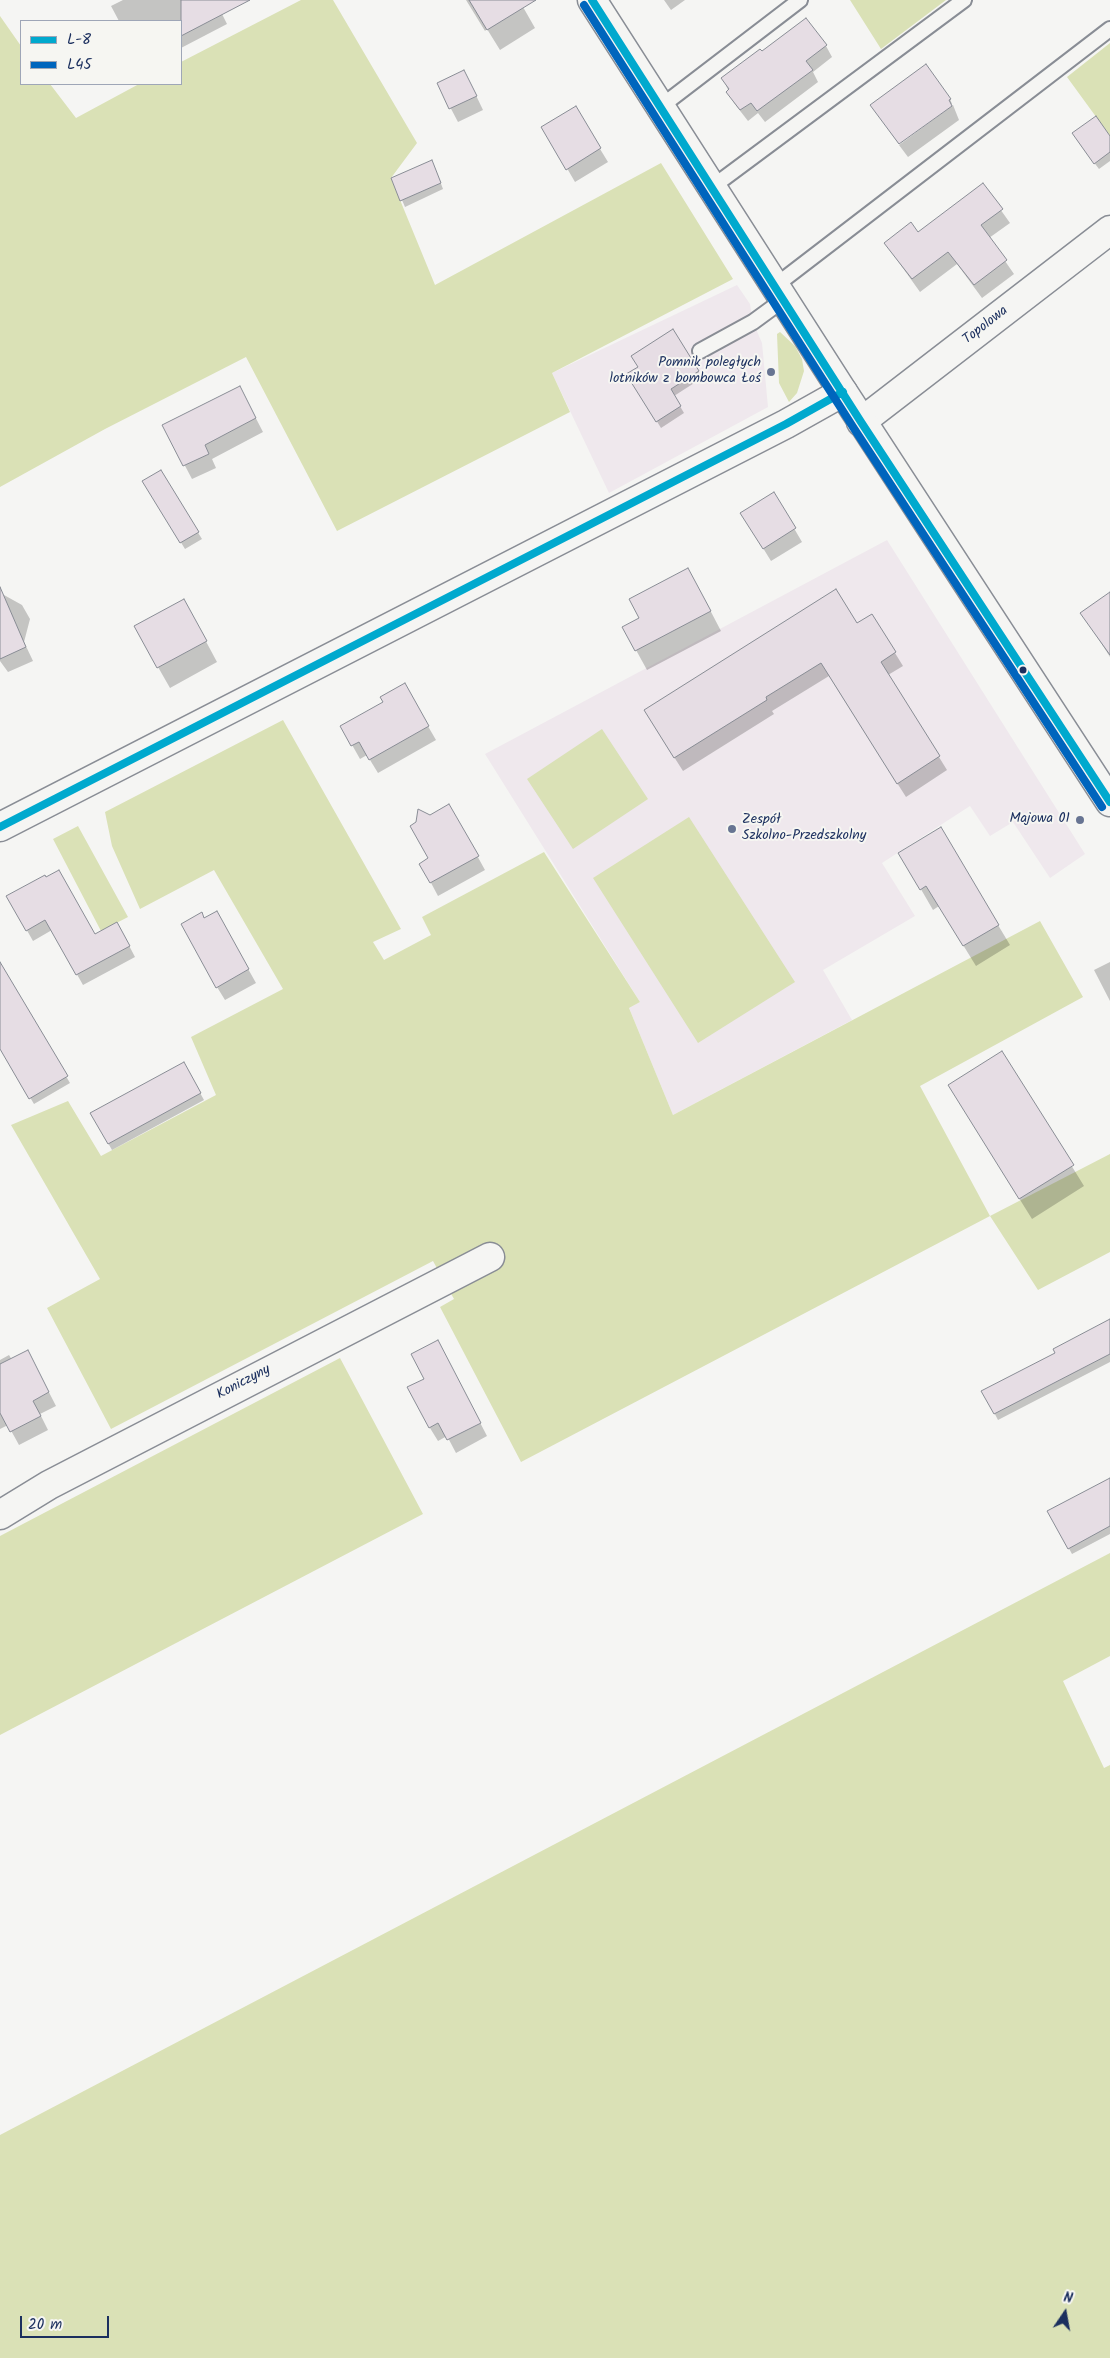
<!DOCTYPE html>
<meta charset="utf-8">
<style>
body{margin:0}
#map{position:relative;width:1110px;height:2358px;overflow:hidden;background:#f5f5f3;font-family:Kalam,sans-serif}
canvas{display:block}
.legend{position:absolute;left:20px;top:20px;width:162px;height:65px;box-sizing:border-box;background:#f6f6f2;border:1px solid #9ea6b7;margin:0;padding:6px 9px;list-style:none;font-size:15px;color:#1b2f5e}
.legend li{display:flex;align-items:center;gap:10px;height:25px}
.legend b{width:25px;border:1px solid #9ea6b7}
.north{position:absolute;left:1040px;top:2288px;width:50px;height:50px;-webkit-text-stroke:4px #f6f6f2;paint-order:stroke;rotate:12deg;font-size:14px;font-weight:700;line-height:20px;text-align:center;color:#1b2f5e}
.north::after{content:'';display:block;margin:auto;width:18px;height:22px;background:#1b2f5e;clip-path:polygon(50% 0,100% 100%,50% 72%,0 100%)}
.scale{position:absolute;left:20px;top:2316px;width:89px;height:22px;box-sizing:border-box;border:2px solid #1b2f5e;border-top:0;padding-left:6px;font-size:15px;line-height:18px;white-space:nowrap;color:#1b2f5e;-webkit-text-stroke:4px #f6f6f2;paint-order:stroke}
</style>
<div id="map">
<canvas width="1110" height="2358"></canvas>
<ul class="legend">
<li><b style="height:6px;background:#00a9ce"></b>L-8</li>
<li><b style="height:6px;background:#0065bd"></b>L45</li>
</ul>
<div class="north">N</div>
<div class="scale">20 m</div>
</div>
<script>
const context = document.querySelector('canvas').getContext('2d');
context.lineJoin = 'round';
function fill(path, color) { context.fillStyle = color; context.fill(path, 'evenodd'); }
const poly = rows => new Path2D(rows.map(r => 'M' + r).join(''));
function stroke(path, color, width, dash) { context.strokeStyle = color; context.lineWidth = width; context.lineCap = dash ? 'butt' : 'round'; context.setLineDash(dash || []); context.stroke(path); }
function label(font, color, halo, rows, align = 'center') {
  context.font = font + ' Kalam,sans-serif'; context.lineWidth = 4; context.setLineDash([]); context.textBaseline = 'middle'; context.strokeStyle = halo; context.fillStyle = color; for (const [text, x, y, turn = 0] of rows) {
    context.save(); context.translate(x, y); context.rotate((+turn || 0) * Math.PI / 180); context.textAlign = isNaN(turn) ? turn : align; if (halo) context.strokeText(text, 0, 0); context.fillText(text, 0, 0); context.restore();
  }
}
fill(poly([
 [737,285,750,304,753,322,762,343,768,407,609,493,552,373],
 [887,540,1085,854,1050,878,1013,822,990,836,970,806,882,863,915,916,823,970,852,1020,673,1115,629,1008,640,1002,485,754]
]), '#efe8ed');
fill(poly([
 [301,0,333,0,417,143,391,178,435,285,661,163,733,279,552,373,570,412,337,531,246,357,105,429,0,487,0,16,21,46,21,84,50,84,76,118,139,84,181,84,181,62],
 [850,0,946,0,881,49],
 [1110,43,1110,136,1067,77],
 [780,332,795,346,802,359,804,371,797,393,789,402,779,383,777,334],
 [283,720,401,929,373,942,384,960,431,935,422,917,544,852,640,1002,629,1008,673,1115,1040,921,1083,997,920,1086,990,1216,1110,1154,1110,1252,1038,1290,990,1216,521,1462,440,1307,454,1299,433,1261,111,1429,47,1308,100,1279,11,1125,68,1101,101,1156,216,1095,191,1037,283,989,214,870,140,909,112,846,105,812],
 [602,729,648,799,573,849,527,779],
 [689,817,795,982,698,1043,593,878],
 [78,826,128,917,101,931,53,839],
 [340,1358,423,1514,0,1735,0,1536],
 [1110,1553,1110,1656,1063,1681,1104,1768,1110,1765,1110,2358,0,2358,0,2135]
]), '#dae1b6');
fill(poly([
 [123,0,215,0,227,24,181,48,181,21,119,21,111,6],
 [466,0,519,0,535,28,500,50,487,29,485,31],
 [664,0,685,0,671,10],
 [826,46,832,57,813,72,818,82,765,122,758,113,748,121,734,103,723,79,762,53],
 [438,84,471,85,483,110,458,122],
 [950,99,952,104,898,143,872,105],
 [953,105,959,120,908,157,899,145],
 [575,108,608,162,575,182,543,127],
 [1110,138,1110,161,1099,169,1077,140],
 [435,168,443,189,405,207,402,200],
 [983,185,1010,223,989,238,1014,274,982,298,957,264,920,292,885,243,918,234],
 [672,331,702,378,674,396,684,413,661,428,628,374,639,368],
 [247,401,263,432,212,459,216,468,192,479,164,426],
 [160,472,202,539,185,549,144,482],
 [774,494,802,542,771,561,750,527],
 [699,589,721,631,647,670,636,650,640,618],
 [1110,593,1110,657,1082,613],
 [4,595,22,605,30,619,24,642,33,661,8,672,0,661,0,597],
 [195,621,217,662,170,688,158,667],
 [856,625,895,653,903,666,888,675,947,770,906,797,829,676,772,711,774,714,683,771,653,724],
 [404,685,436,740,378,773,367,755,360,759,342,727,385,703],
 [449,805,485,870,438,896,421,864,429,859,430,816],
 [900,853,998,925,1010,945,976,966,939,906,933,910],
 [8,897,95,936,123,934,135,957,83,985,52,930,33,941],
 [204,920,224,926,256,983,225,1000,217,987],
 [1110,962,1110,1001,1094,970],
 [10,982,70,1083,34,1104,0,1047,0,988],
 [1002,1053,1084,1186,1032,1219,961,1105],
 [184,1064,204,1100,112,1150,91,1113],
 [1110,1321,1110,1362,998,1420,983,1391,1056,1353],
 [9,1355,12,1360,35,1365,56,1406,40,1414,48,1430,19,1445,8,1425,0,1429,0,1360],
 [445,1355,487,1436,456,1453,447,1436,438,1441,430,1428,426,1379],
 [1110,1479,1110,1534,1072,1554,1049,1512]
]), '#0003');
const building = poly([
 [181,0,250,0,181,36,181,0],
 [469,0,536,0,487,30,469,0],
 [806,18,827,45,806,61,813,70,757,111,751,103,740,110,726,92,729,89,721,78,760,49,762,51,806,18],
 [926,64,951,99,949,100,952,106,899,144,870,105,926,64],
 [464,70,477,96,449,109,437,83,464,70],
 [576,106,601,148,566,170,541,127,576,106],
 [1096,116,1110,136,1110,152,1094,164,1072,133,1096,116],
 [432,160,441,183,400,201,391,178,432,160],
 [983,183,1003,209,981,225,1007,260,974,285,948,252,912,279,884,243,911,222,918,232,983,183],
 [673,329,699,371,671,389,681,406,656,422,626,374,638,367,631,356,673,329],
 [240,386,256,418,205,445,209,454,183,466,162,425,240,386],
 [161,470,199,532,180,543,142,481,161,470],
 [774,492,796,528,763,549,740,513,774,492],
 [688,568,711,611,635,651,622,627,639,618,629,599,688,568],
 [0,587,26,647,0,659,0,587],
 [836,589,857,623,872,614,896,652,881,662,940,756,897,784,821,663,766,697,767,700,674,758,644,710,836,589],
 [1110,592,1110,655,1080,613,1110,592],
 [184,599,207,641,157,668,134,626,184,599],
 [405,683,429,726,369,760,359,742,351,746,340,726,383,702,380,697,405,683],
 [449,804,479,856,430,883,419,864,428,858,410,826,416,822,418,809,430,815,449,804],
 [941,827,999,925,963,946,926,886,920,890,898,853,941,827],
 [59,870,95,934,117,922,130,946,76,975,45,920,26,931,6,896,45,875,46,877,59,870],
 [217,911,249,969,216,988,181,924,202,912,204,918,217,911],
 [0,962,68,1076,29,1099,0,1049,0,962],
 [1002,1051,1074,1165,1019,1199,948,1085,1002,1051],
 [184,1062,201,1093,108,1144,90,1113,184,1062],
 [1110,1319,1110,1354,994,1414,981,1391,1055,1353,1053,1349,1110,1319],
 [438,1340,481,1423,447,1440,438,1423,429,1428,407,1387,424,1379,411,1354,438,1340],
 [28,1350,49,1392,33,1401,41,1416,10,1432,0,1413,0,1364,28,1350],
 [1110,1478,1110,1526,1068,1549,1047,1511,1110,1478]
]);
fill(building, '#e6dde4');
stroke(building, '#898d95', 1);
const service = poly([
 [659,108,800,0],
 [711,188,964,0],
 [775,286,1110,29],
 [700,351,753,322,783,300]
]);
const minor = poly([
 [592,0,843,392],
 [861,422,1110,230],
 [0,1515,49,1485,490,1257]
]);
const tertiary = poly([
 [0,827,786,424,843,392,1110,802]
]);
stroke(service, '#898d95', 18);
stroke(minor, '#898d95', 31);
stroke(tertiary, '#898d95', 31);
stroke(service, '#f5f5f3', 14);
stroke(minor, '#f5f5f3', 28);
stroke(tertiary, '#f5f5f3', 28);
stroke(poly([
 [592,0,861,422,1110,802],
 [0,827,786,424,843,392]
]), '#00a9ce', 8);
stroke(poly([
 [584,5,853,427,1102,807]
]), '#0065bd', 8);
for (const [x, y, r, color] of [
 [771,372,5,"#677492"],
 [1023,670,4.5,"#1b2f5e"],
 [1080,820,5,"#677492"],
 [732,829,5,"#677492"]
]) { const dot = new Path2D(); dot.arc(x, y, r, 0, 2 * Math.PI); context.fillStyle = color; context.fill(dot); stroke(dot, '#f6f6f2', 2); }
label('14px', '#1b2f5e', '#f6f6f2', [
 ["Topolowa",986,326,-38],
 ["Koniczyny",244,1383,-28]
]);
label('14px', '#1b2f5e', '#f6f6f2', [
 ["Pomnik poległych",761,364],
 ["lotników z bombowca Łoś",761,380],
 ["Majowa 01",1070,820],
 ["Zespół",742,821,"left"],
 ["Szkolno-Przedszkolny",742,837,"left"]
], 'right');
</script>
